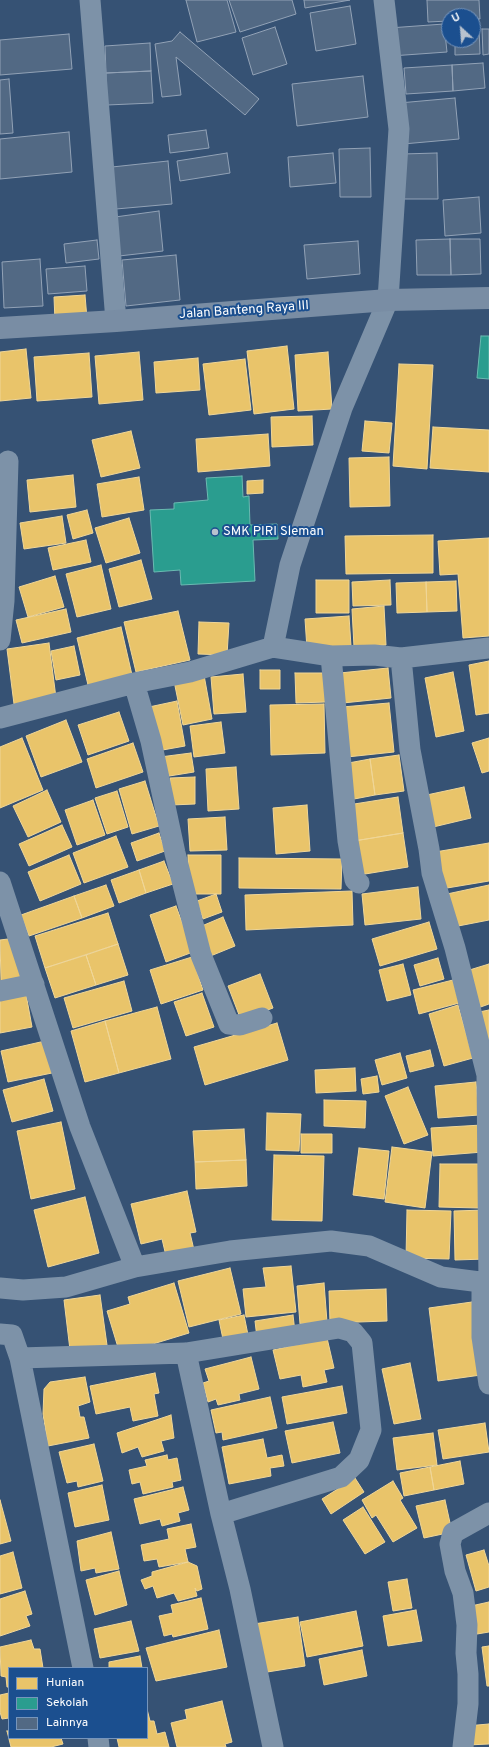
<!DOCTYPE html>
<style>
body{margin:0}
#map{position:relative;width:489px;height:1747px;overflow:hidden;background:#365274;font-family:Overpass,sans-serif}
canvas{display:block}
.legend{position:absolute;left:8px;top:1667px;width:140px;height:72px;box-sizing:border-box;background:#1b4f8f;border:1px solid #7695bc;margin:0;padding:5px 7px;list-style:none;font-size:12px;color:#fff}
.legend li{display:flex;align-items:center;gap:8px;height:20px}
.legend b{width:20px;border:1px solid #7695bc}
.north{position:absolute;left:441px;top:8px;width:40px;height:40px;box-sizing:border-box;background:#1b4f8f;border:1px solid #7695bc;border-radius:50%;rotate:334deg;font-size:11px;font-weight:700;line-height:16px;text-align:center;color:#fff}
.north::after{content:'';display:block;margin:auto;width:14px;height:18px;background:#b9c2ce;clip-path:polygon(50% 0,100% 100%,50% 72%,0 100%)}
</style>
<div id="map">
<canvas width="489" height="1747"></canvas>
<ul class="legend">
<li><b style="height:11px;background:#e9c46a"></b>Hunian</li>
<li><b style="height:11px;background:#2a9d8f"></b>Sekolah</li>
<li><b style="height:11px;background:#526984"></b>Lainnya</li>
</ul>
<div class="north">U</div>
</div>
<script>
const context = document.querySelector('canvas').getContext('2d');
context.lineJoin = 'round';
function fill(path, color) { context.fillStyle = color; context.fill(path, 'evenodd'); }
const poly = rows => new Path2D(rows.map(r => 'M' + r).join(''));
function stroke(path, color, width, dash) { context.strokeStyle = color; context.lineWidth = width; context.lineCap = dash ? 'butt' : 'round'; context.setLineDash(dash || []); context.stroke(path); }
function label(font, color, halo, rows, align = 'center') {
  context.font = font + ' Overpass,sans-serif'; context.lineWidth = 4; context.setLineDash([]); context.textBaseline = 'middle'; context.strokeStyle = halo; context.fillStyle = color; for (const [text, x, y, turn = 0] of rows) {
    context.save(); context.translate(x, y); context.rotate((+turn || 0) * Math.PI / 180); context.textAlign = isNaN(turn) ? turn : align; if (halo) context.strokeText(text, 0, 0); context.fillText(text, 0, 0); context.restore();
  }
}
const homes = poly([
 [85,295,87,319,55,321,54,297,85,295],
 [287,346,294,409,254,414,247,351,287,346],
 [26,349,31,398,0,401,0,352,26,349],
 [139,352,143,400,99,404,95,356,139,352],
 [328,352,332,409,298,411,295,355,328,352],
 [89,353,92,397,37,401,34,357,89,353],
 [198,358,200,390,156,393,154,362,198,358],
 [245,359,251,410,209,415,203,364,245,359],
 [399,364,433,365,427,469,393,466,399,364],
 [312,416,313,445,272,447,271,417,312,416],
 [365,421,392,423,389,453,362,451,365,421],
 [433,427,489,430,489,472,430,468,433,427],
 [131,431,140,468,101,477,92,440,131,431],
 [268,434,270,466,198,472,196,439,268,434],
 [389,457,390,506,350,507,349,458,389,457],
 [73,475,76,507,30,512,27,480,73,475],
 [139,477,144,510,102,517,97,484,139,477],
 [263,480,263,493,247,494,247,481,263,480],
 [87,510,93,533,73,539,67,515,87,510],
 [62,516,66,543,24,549,20,523,62,516],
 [129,518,140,553,106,563,95,528,129,518],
 [433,535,433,573,346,574,345,536,433,535],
 [489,538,489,636,463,638,458,574,440,575,438,541,489,538],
 [86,540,91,562,53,570,48,548,86,540],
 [141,560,152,599,119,607,109,569,141,560],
 [101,565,111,609,77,617,66,574,101,565],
 [55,576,64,607,28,617,19,587,55,576],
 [316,580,349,580,349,613,316,613,316,580],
 [390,580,391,605,353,606,352,582,390,580],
 [456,581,457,611,427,612,426,582,456,581],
 [426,582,427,612,397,613,396,583,426,582],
 [384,606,386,645,354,647,352,609,384,606],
 [66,609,71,632,22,643,16,620,66,609],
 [178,611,190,660,136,672,124,622,178,611],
 [349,616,351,646,307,649,305,619,349,616],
 [199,622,229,623,227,655,198,654,199,622],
 [121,627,132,675,88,685,77,638,121,627],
 [49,643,56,698,14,704,7,649,49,643],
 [74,646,80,675,56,680,51,651,74,646],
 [489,661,489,713,476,715,469,665,489,661],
 [388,668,391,698,343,703,340,673,388,668],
 [260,670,280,670,280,689,260,689,260,670],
 [453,672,464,731,436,737,425,678,453,672],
 [295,673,326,673,326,702,296,703,295,673],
 [243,674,246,712,214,714,211,677,243,674],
 [204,675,212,719,183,725,174,681,204,675],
 [177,701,185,746,157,751,149,707,177,701],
 [389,703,394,752,347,757,342,707,389,703],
 [324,704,325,753,271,755,270,705,324,704],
 [119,712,129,741,88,755,78,725,119,712],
 [66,720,82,762,41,777,26,736,66,720],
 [221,722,225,753,194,757,190,726,221,722],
 [22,738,43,790,0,808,0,747,22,738],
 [489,738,489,771,482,773,472,743,489,738],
 [133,743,143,772,96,788,87,759,133,743],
 [191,753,194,772,163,777,160,757,191,753],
 [399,755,404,791,375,795,370,759,399,755],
 [370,759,375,795,349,800,343,764,370,759],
 [236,767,239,809,208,811,206,769,236,767],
 [195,777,195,804,171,805,170,778,195,777],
 [145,781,159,826,132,834,119,789,145,781],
 [464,787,471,818,429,828,422,796,464,787],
 [47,790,61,822,28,837,13,806,47,790],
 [117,791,128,827,107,834,95,798,117,791],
 [398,797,403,833,354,841,348,805,398,797],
 [93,800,105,835,77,845,65,810,93,800],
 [307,805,310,851,276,854,273,808,307,805],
 [225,817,227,850,190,851,188,819,225,817],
 [62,825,72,847,29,866,19,844,62,825],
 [159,833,165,851,137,861,131,843,159,833],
 [403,833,408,867,359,875,354,841,403,833],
 [116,836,128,867,84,883,73,853,116,836],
 [489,843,489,881,441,889,435,852,489,843],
 [69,855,81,884,40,901,28,872,69,855],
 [188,855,221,855,221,894,188,894,188,855],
 [239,858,342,859,341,889,239,888,239,858],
 [164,861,173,884,146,893,139,870,164,861],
 [139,870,146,893,119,903,111,880,139,870],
 [106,885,114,906,82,918,74,896,106,885],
 [489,885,489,920,453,927,447,894,489,885],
 [418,887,421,919,365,925,362,894,418,887],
 [352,891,353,925,246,930,245,895,352,891],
 [216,894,222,912,203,919,197,901,216,894],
 [74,896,82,918,29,936,21,915,74,896],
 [176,906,193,952,166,962,150,915,176,906],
 [108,913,118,944,45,968,35,936,108,913],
 [223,917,235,946,208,957,197,928,223,917],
 [429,922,437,949,380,966,372,939,429,922],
 [16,938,21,979,1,981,0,940,16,938],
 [118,944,128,975,96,985,86,955,118,944],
 [86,955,96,985,55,998,45,968,86,955],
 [192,957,203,990,161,1004,150,970,192,957],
 [438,958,444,979,420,986,414,965,438,958],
 [403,964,411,995,387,1001,379,970,403,964],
 [489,964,489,1004,475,1009,463,972,489,964],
 [260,974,273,1008,241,1020,228,986,260,974],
 [453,980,459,1003,419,1014,413,990,453,980],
 [124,981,132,1011,73,1028,64,998,124,981],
 [202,993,214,1027,186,1036,174,1002,202,993],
 [26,994,32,1027,0,1033,0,999,26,994],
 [458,1005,473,1058,444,1066,429,1014,458,1005],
 [157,1007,171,1059,119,1073,105,1021,157,1007],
 [489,1010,489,1043,479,1012,489,1010],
 [105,1021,119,1073,85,1082,71,1031,105,1021],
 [277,1023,288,1060,205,1085,194,1047,277,1023],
 [45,1041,52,1073,8,1082,1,1051,45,1041],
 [430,1050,434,1066,410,1072,406,1056,430,1050],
 [400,1053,407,1078,382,1085,375,1060,400,1053],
 [355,1068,356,1091,316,1093,315,1070,355,1068],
 [377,1076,379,1092,363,1094,361,1079,377,1076],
 [44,1079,53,1111,12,1122,3,1090,44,1079],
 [476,1082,479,1115,438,1118,435,1086,476,1082],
 [408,1087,428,1135,404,1144,385,1096,408,1087],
 [324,1100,366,1101,365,1128,324,1126,324,1100],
 [267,1113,301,1114,299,1151,266,1150,267,1113],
 [61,1122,75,1189,31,1199,17,1131,61,1122],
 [482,1125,483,1152,433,1156,431,1128,482,1125],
 [244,1129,246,1160,195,1162,193,1131,244,1129],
 [301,1134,332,1134,332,1153,301,1153,301,1134],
 [392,1147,432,1152,425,1208,385,1202,392,1147],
 [359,1148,389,1151,384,1199,353,1195,359,1148],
 [274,1155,324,1156,322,1221,272,1220,274,1155],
 [246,1160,247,1186,196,1189,195,1162,246,1160],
 [440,1164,479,1164,479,1208,439,1207,440,1164],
 [187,1191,196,1232,190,1233,194,1250,166,1256,162,1239,141,1244,131,1204,187,1191],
 [85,1197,99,1253,48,1267,34,1210,85,1197],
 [407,1210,451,1211,449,1259,406,1258,407,1210],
 [485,1210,486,1259,455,1260,454,1211,485,1210],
 [291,1266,296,1312,246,1317,243,1289,266,1287,263,1268,291,1266],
 [230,1268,241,1314,189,1327,178,1281,230,1268],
 [174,1283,189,1333,120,1354,107,1311,130,1304,128,1297,174,1283],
 [324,1283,327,1322,300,1324,297,1286,324,1283],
 [386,1289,387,1321,330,1323,329,1291,386,1289],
 [100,1295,107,1345,70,1350,64,1300,100,1295],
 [472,1302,481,1375,438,1381,429,1308,472,1302],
 [244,1315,249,1340,224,1344,219,1320,244,1315],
 [293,1315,295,1332,257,1338,255,1321,293,1315],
 [327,1338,334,1368,324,1370,327,1382,303,1387,301,1375,280,1379,273,1350,327,1338],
 [251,1357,259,1389,239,1394,240,1400,218,1405,216,1399,208,1402,203,1383,209,1381,205,1369,251,1357],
 [410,1363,421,1419,394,1424,382,1369,410,1363],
 [155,1373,159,1393,154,1394,158,1416,133,1421,130,1407,96,1414,90,1386,155,1373],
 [85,1377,90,1402,78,1406,80,1417,84,1417,89,1438,48,1446,43,1414,44,1389,50,1382,85,1377],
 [342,1386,347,1413,287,1424,282,1397,342,1386],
 [270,1397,277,1428,223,1440,222,1432,216,1433,211,1410,270,1397],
 [171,1415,174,1438,161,1441,164,1451,142,1457,138,1447,122,1453,117,1433,171,1415],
 [333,1422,340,1453,292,1463,285,1431,333,1422],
 [485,1423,489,1452,443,1459,438,1430,485,1423],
 [433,1433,437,1465,397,1470,393,1438,433,1433],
 [263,1439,267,1458,282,1455,284,1466,270,1468,271,1476,229,1484,222,1447,263,1439],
 [94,1444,103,1481,78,1487,77,1481,67,1483,59,1452,94,1444],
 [167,1455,168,1460,177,1458,181,1480,172,1482,173,1487,143,1494,140,1482,132,1484,129,1470,147,1466,145,1460,167,1455],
 [460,1461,464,1484,434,1490,430,1467,460,1461],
 [430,1467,434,1490,404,1496,400,1473,430,1467],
 [355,1478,364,1492,331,1514,322,1499,355,1478],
 [393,1481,403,1498,400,1500,417,1528,393,1542,376,1515,372,1518,362,1500,393,1481],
 [102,1485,109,1520,75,1527,68,1493,102,1485],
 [183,1487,189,1510,178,1513,180,1521,162,1526,160,1519,140,1524,134,1499,183,1487],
 [0,1500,11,1541,0,1544,0,1500],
 [445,1500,452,1532,424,1538,416,1506,445,1500],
 [363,1507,385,1542,365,1554,343,1520,363,1507],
 [191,1524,196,1547,185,1549,188,1562,159,1567,157,1559,144,1561,141,1545,169,1539,167,1529,191,1524],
 [111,1532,119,1569,96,1573,95,1568,81,1571,77,1541,111,1532],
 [484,1550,489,1566,489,1587,476,1591,466,1555,484,1550],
 [13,1552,22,1588,0,1594,0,1556,13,1552],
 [188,1562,197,1566,202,1589,197,1591,195,1588,197,1596,178,1601,174,1593,157,1598,153,1586,145,1589,141,1580,152,1576,152,1572,188,1562],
 [119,1571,127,1605,95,1615,86,1580,119,1571],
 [407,1579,412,1608,393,1611,388,1582,407,1579],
 [25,1591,32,1614,26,1616,30,1626,0,1636,0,1599,25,1591],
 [201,1598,208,1629,173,1637,172,1634,164,1636,159,1616,173,1613,171,1605,201,1598],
 [489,1602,489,1632,477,1634,471,1606,489,1602],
 [416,1610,422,1641,388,1646,383,1616,416,1610],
 [356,1611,363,1646,307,1657,300,1622,356,1611],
 [298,1617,305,1666,261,1673,254,1624,298,1617],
 [131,1621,139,1651,100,1658,94,1629,131,1621],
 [219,1630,227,1667,156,1681,146,1648,219,1630],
 [31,1640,34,1649,40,1649,43,1668,9,1668,9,1687,7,1687,6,1677,1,1676,0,1647,31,1640],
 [489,1646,489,1686,487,1686,482,1647,489,1646],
 [362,1650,367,1676,324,1685,319,1659,362,1650],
 [140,1656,142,1668,109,1668,109,1662,140,1656],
 [9,1693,9,1718,2,1719,0,1712,0,1695,9,1693],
 [222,1701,232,1742,225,1744,226,1747,177,1747,171,1723,187,1719,185,1710,222,1701],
 [147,1709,150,1721,154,1721,157,1734,165,1732,169,1747,119,1747,117,1738,147,1738,147,1709],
 [489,1724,489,1744,467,1745,466,1726,489,1724],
 [7,1731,9,1731,9,1738,61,1738,63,1744,51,1747,11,1747,7,1731]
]);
fill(homes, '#e9c46a');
stroke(homes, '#f0d697', 1);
const schools = poly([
 [481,336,489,336,489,379,477,378,481,336],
 [242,476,243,497,249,496,250,525,277,524,278,539,253,540,255,581,181,585,180,570,154,572,150,510,174,509,174,503,208,500,206,478,242,476]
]);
fill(schools, '#2a9d8f');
stroke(schools, '#6abab1', 1);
const building = poly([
 [186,0,227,0,236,32,197,42,186,0],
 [229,0,292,0,296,14,240,32,229,0],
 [304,0,350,0,305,8,304,0],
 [427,0,479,0,480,19,473,19,473,16,449,16,449,21,428,22,427,0],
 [350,6,356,44,316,51,310,13,350,6],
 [444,24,447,52,391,56,389,28,444,24],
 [275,27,287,64,253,75,242,38,275,27],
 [473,27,479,27,480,54,455,55,455,40,473,40,473,27],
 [482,29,489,29,489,54,483,55,482,29],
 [180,32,259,99,245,115,176,57,181,95,162,97,155,44,172,41,180,32],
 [69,34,72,69,0,75,0,40,69,34],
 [150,43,151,71,106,73,105,46,150,43],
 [483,63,485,88,453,91,452,65,483,63],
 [452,65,453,91,406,94,404,68,452,65],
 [151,71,153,103,107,105,106,73,151,71],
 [363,76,368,117,297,126,292,84,363,76],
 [9,79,13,133,0,134,0,80,9,79],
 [455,98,459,139,403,144,399,103,455,98],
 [206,130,209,148,170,153,168,135,206,130],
 [69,132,72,172,0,179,0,139,69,132],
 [370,148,371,197,340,197,339,149,370,148],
 [227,153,230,173,180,181,177,161,227,153],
 [333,153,336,183,290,187,288,157,333,153],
 [437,153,438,199,403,199,402,154,437,153],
 [168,161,172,204,116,209,112,167,168,161],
 [479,197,481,233,445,236,443,200,479,197],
 [159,211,163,251,119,256,115,217,159,211],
 [450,239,451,275,417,275,416,240,450,239],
 [450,239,480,239,481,274,451,275,450,239],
 [97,240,99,259,66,263,64,244,97,240],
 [358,241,360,274,307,279,304,245,358,241],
 [176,255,180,300,126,306,122,260,176,255],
 [40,259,43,306,4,308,2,262,40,259],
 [85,266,87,291,48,294,46,269,85,266]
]);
fill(building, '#526984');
stroke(building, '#92a2b6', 1);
stroke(poly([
 [90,0,116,321],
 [0,640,4,601,8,461],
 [273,647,331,656,374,655,401,658,489,648],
 [331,656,348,841,355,880,359,883],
 [401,658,410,750,429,849,432,873,455,948,487,1075,489,1283,482,1292,482,1337,489,1384],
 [134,683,151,741,175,853,201,955,229,1024,240,1025,262,1018],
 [0,718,134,683,190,672,273,647,290,565,342,408,388,300,399,129,384,0],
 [0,882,80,1127,135,1267],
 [0,991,34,984],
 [0,1288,23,1290,66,1287,135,1267,230,1251,331,1241,369,1246,441,1277,489,1283],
 [0,1334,12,1335,20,1358,186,1353,339,1328,353,1332,362,1343,371,1430,359,1460,341,1477,221,1514,240,1589,273,1747],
 [186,1353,221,1514],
 [20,1358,83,1668],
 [98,1738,99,1747],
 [463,1747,468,1704,468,1674,466,1653,467,1625,463,1593,455,1571,450,1544,453,1533,489,1513]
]), '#7d92a8', 21);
stroke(poly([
 [0,328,116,321,388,300,489,298]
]), '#798da4', 22);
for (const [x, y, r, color] of [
 [215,532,4,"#b9c2ce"]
]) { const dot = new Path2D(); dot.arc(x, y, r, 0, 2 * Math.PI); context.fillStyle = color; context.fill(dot); stroke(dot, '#1b4f8f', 1.5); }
label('13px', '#fff', '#1b4f8f', [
 ["Jalan Banteng Raya III",244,311,-4]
]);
label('13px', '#fff', '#1b4f8f', [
 ["SMK PIRI Sleman",223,532]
], 'left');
</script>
